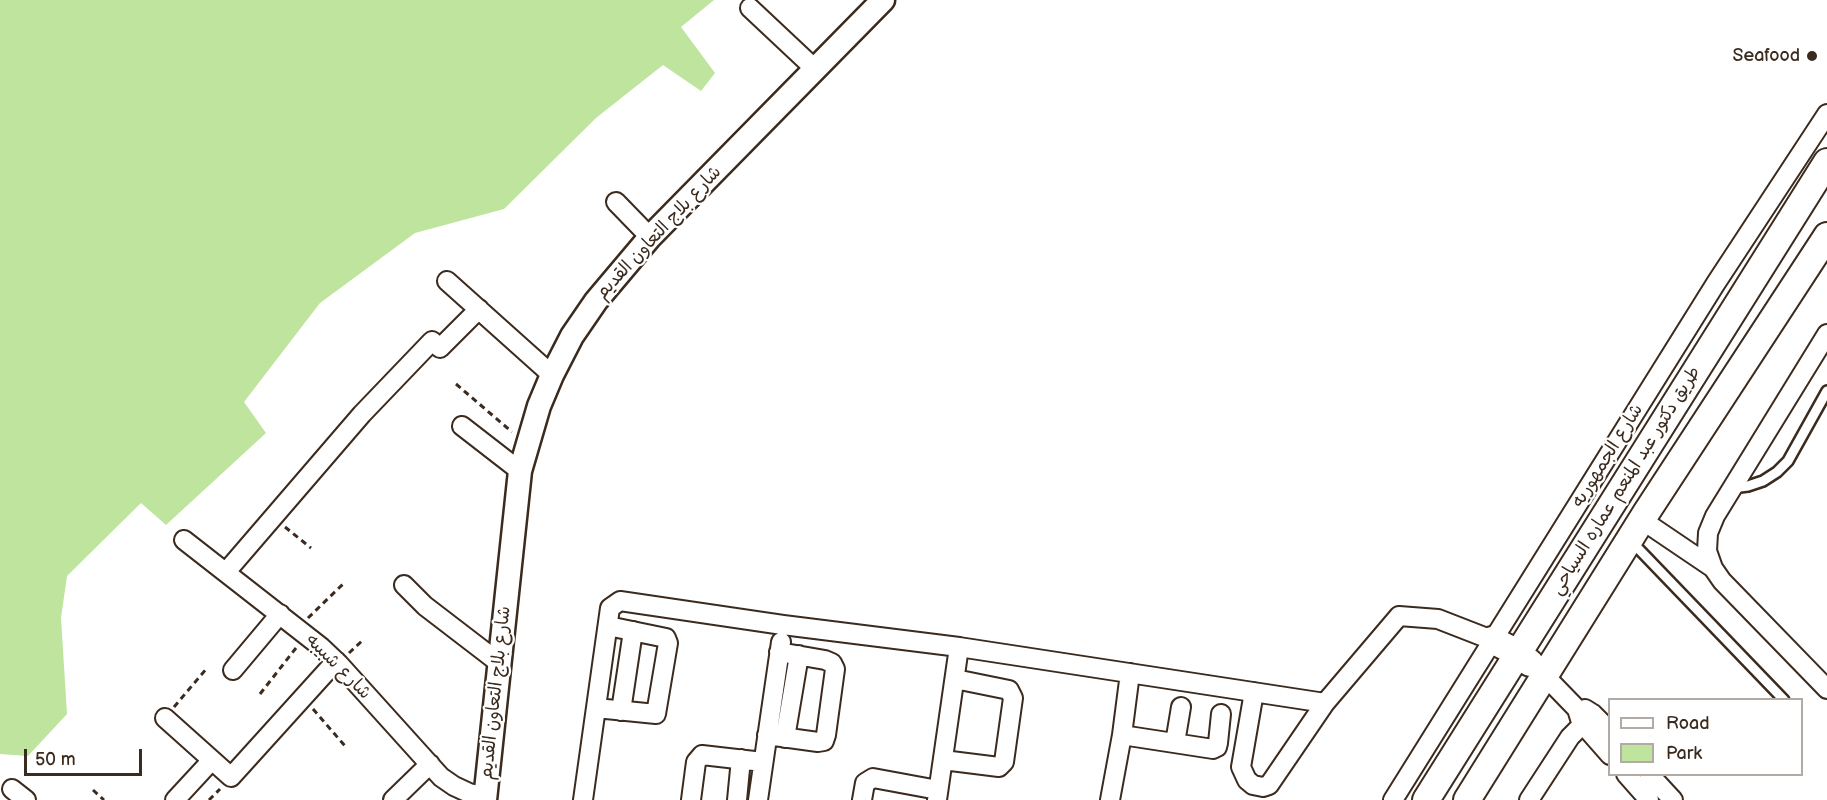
<!DOCTYPE html>
<meta charset="utf-8">
<style>
body{margin:0}
#map{position:relative;width:1827px;height:800px;overflow:hidden;background:#fff;font-family:"Balsamiq Sans",sans-serif}
canvas{display:block}
.legend{position:absolute;left:1608px;top:698px;width:195px;height:78px;box-sizing:border-box;background:#fff;border:2px solid #b1aaa5;margin:0;padding:8px 10px;list-style:none;font-size:18px;color:#3b2a1e}
.legend li{display:flex;align-items:center;gap:12px;height:30px}
.legend b{width:30px;border:2px solid #b1aaa5}
.scale{position:absolute;left:24px;top:749px;width:118px;height:27px;box-sizing:border-box;border:3px solid #3b2a1e;border-top:0;padding-left:8px;font-size:18px;line-height:21px;white-space:nowrap;color:#3b2a1e;-webkit-text-stroke:4px #fff;paint-order:stroke}
</style>
<div id="map">
<canvas width="1827" height="800"></canvas>
<ul class="legend">
<li><b style="height:8px;background:#fff"></b>Road</li>
<li><b style="height:16px;background:#bfe49e"></b>Park</li>
</ul>
<div class="scale">50 m</div>
</div>
<script>
const context = document.querySelector('canvas').getContext('2d');
context.lineJoin = 'round';
function fill(path, color) { context.fillStyle = color; context.fill(path, 'evenodd'); }
const poly = rows => new Path2D(rows.map(r => 'M' + r).join(''));
function stroke(path, color, width, dash) { context.strokeStyle = color; context.lineWidth = width; context.lineCap = dash ? 'butt' : 'round'; context.setLineDash(dash || []); context.stroke(path); }
function label(font, color, halo, rows, align = 'center') {
  context.font = font + ' "Balsamiq Sans","Playpen Sans Arabic",sans-serif'; context.lineWidth = 4.5; context.setLineDash([]); context.textBaseline = 'middle'; context.strokeStyle = halo; context.fillStyle = color; for (const [text, x, y, turn = 0] of rows) {
    context.save(); context.translate(x, y); context.rotate((+turn || 0) * Math.PI / 180); context.textAlign = isNaN(turn) ? turn : align; if (halo) context.strokeText(text, 0, 0); context.fillText(text, 0, 0); context.restore();
  }
}
fill(poly([
 [0,0,714,0,681,27,715,73,701,91,663,65,596,118,504,209,415,233,320,303,244,402,266,433,166,525,141,503,67,576,61,618,67,714,28,756,0,754]
]), '#bfe49e');
const service = poly([
 [1732,488,1748,486,1763,481,1777,472,1788,461,1827,391],
 [1631,541,1784,700]
]);
const minor = poly([
 [750,8,815,69],
 [616,202,650,237],
 [447,281,552,375],
 [1827,334,1715,516,1708,533,1707,551,1713,568,1722,581,1827,689],
 [462,426,520,471],
 [1642,520,1713,568],
 [184,540,321,647,339,664,441,777,454,786,469,793,485,796],
 [226,572,362,414,432,341,440,348,479,309],
 [404,585,425,606,498,662],
 [233,670,280,614],
 [1544,675,1577,709,1581,722,1610,755],
 [1254,692,1241,767,1247,780,1253,785,1263,787,1269,785,1325,703],
 [596,708,656,714,668,643,666,638,608,626],
 [1585,709,1593,714,1610,731],
 [621,711,633,631],
 [165,718,231,777,336,661],
 [767,735,818,742,824,741,826,735,835,669,832,663,825,660,779,652],
 [1122,735,1213,749,1217,747,1218,743,1221,714],
 [785,738,799,655],
 [1175,743,1181,707],
 [943,760,999,767,1004,762,1013,698,1009,690,955,679],
 [1626,774,1649,800],
 [1649,774,1673,800],
 [12,789,26,800],
 [175,800,212,760],
 [393,800,430,764],
 [583,800,610,608,620,601,783,625,959,647,1325,703,1399,616,1438,619,1492,640],
 [691,800,696,762,702,755,763,762],
 [737,800,741,759],
 [758,800,781,642],
 [862,800,865,783,873,778,938,790],
 [937,800,959,647],
 [1110,800,1122,735,1130,673],
 [1393,800,1716,283,1827,114],
 [1529,800,1570,737,1593,714]
]);
const tertiary = poly([
 [485,800,520,471,539,406,552,375,572,336,596,301,650,237,883,0]
]);
const secondary = poly([
 [1492,640,1518,653,1530,663],
 [1426,800,1827,162],
 [1467,800,1646,513,1827,236]
]);
stroke(service, '#3b2a1e', 14);
stroke(minor, '#3b2a1e', 22);
stroke(tertiary, '#3b2a1e', 27);
stroke(secondary, '#3b2a1e', 30);
stroke(poly([
 [456,384,512,432],
 [285,527,311,548],
 [308,618,343,584],
 [349,653,363,640],
 [260,694,296,648],
 [174,707,207,668],
 [313,709,345,746],
 [93,790,104,800],
 [209,800,220,789]
]), '#3b2a1e', 3, [6, 4.5]);
stroke(service, '#fff', 9);
stroke(minor, '#fff', 18);
stroke(tertiary, '#fff', 22);
stroke(secondary, '#fff', 26);
for (const [x, y, r, color] of [
 [1812,56,6,"#3b2a1e"]
]) { const dot = new Path2D(); dot.arc(x, y, r, 0, 2 * Math.PI); context.fillStyle = color; context.fill(dot); stroke(dot, '#fff', 2); }
label('18px', '#3b2a1e', '#fff', [
 ["Seafood",1800,56]
], 'right');
label('18px', '#3b2a1e', '#fff', [
 ["شارع بلاج التعاون القديم",659,233,-47],
 ["شارع الجمهوريه",1608,456,-58],
 ["طريق دكتور عبد المنعم عماره السياحي",1626,481,-58],
 ["شارع شبيبه",338,667,45],
 ["شارع بلاج التعاون القديم",496,693,-84]
]);
</script>
